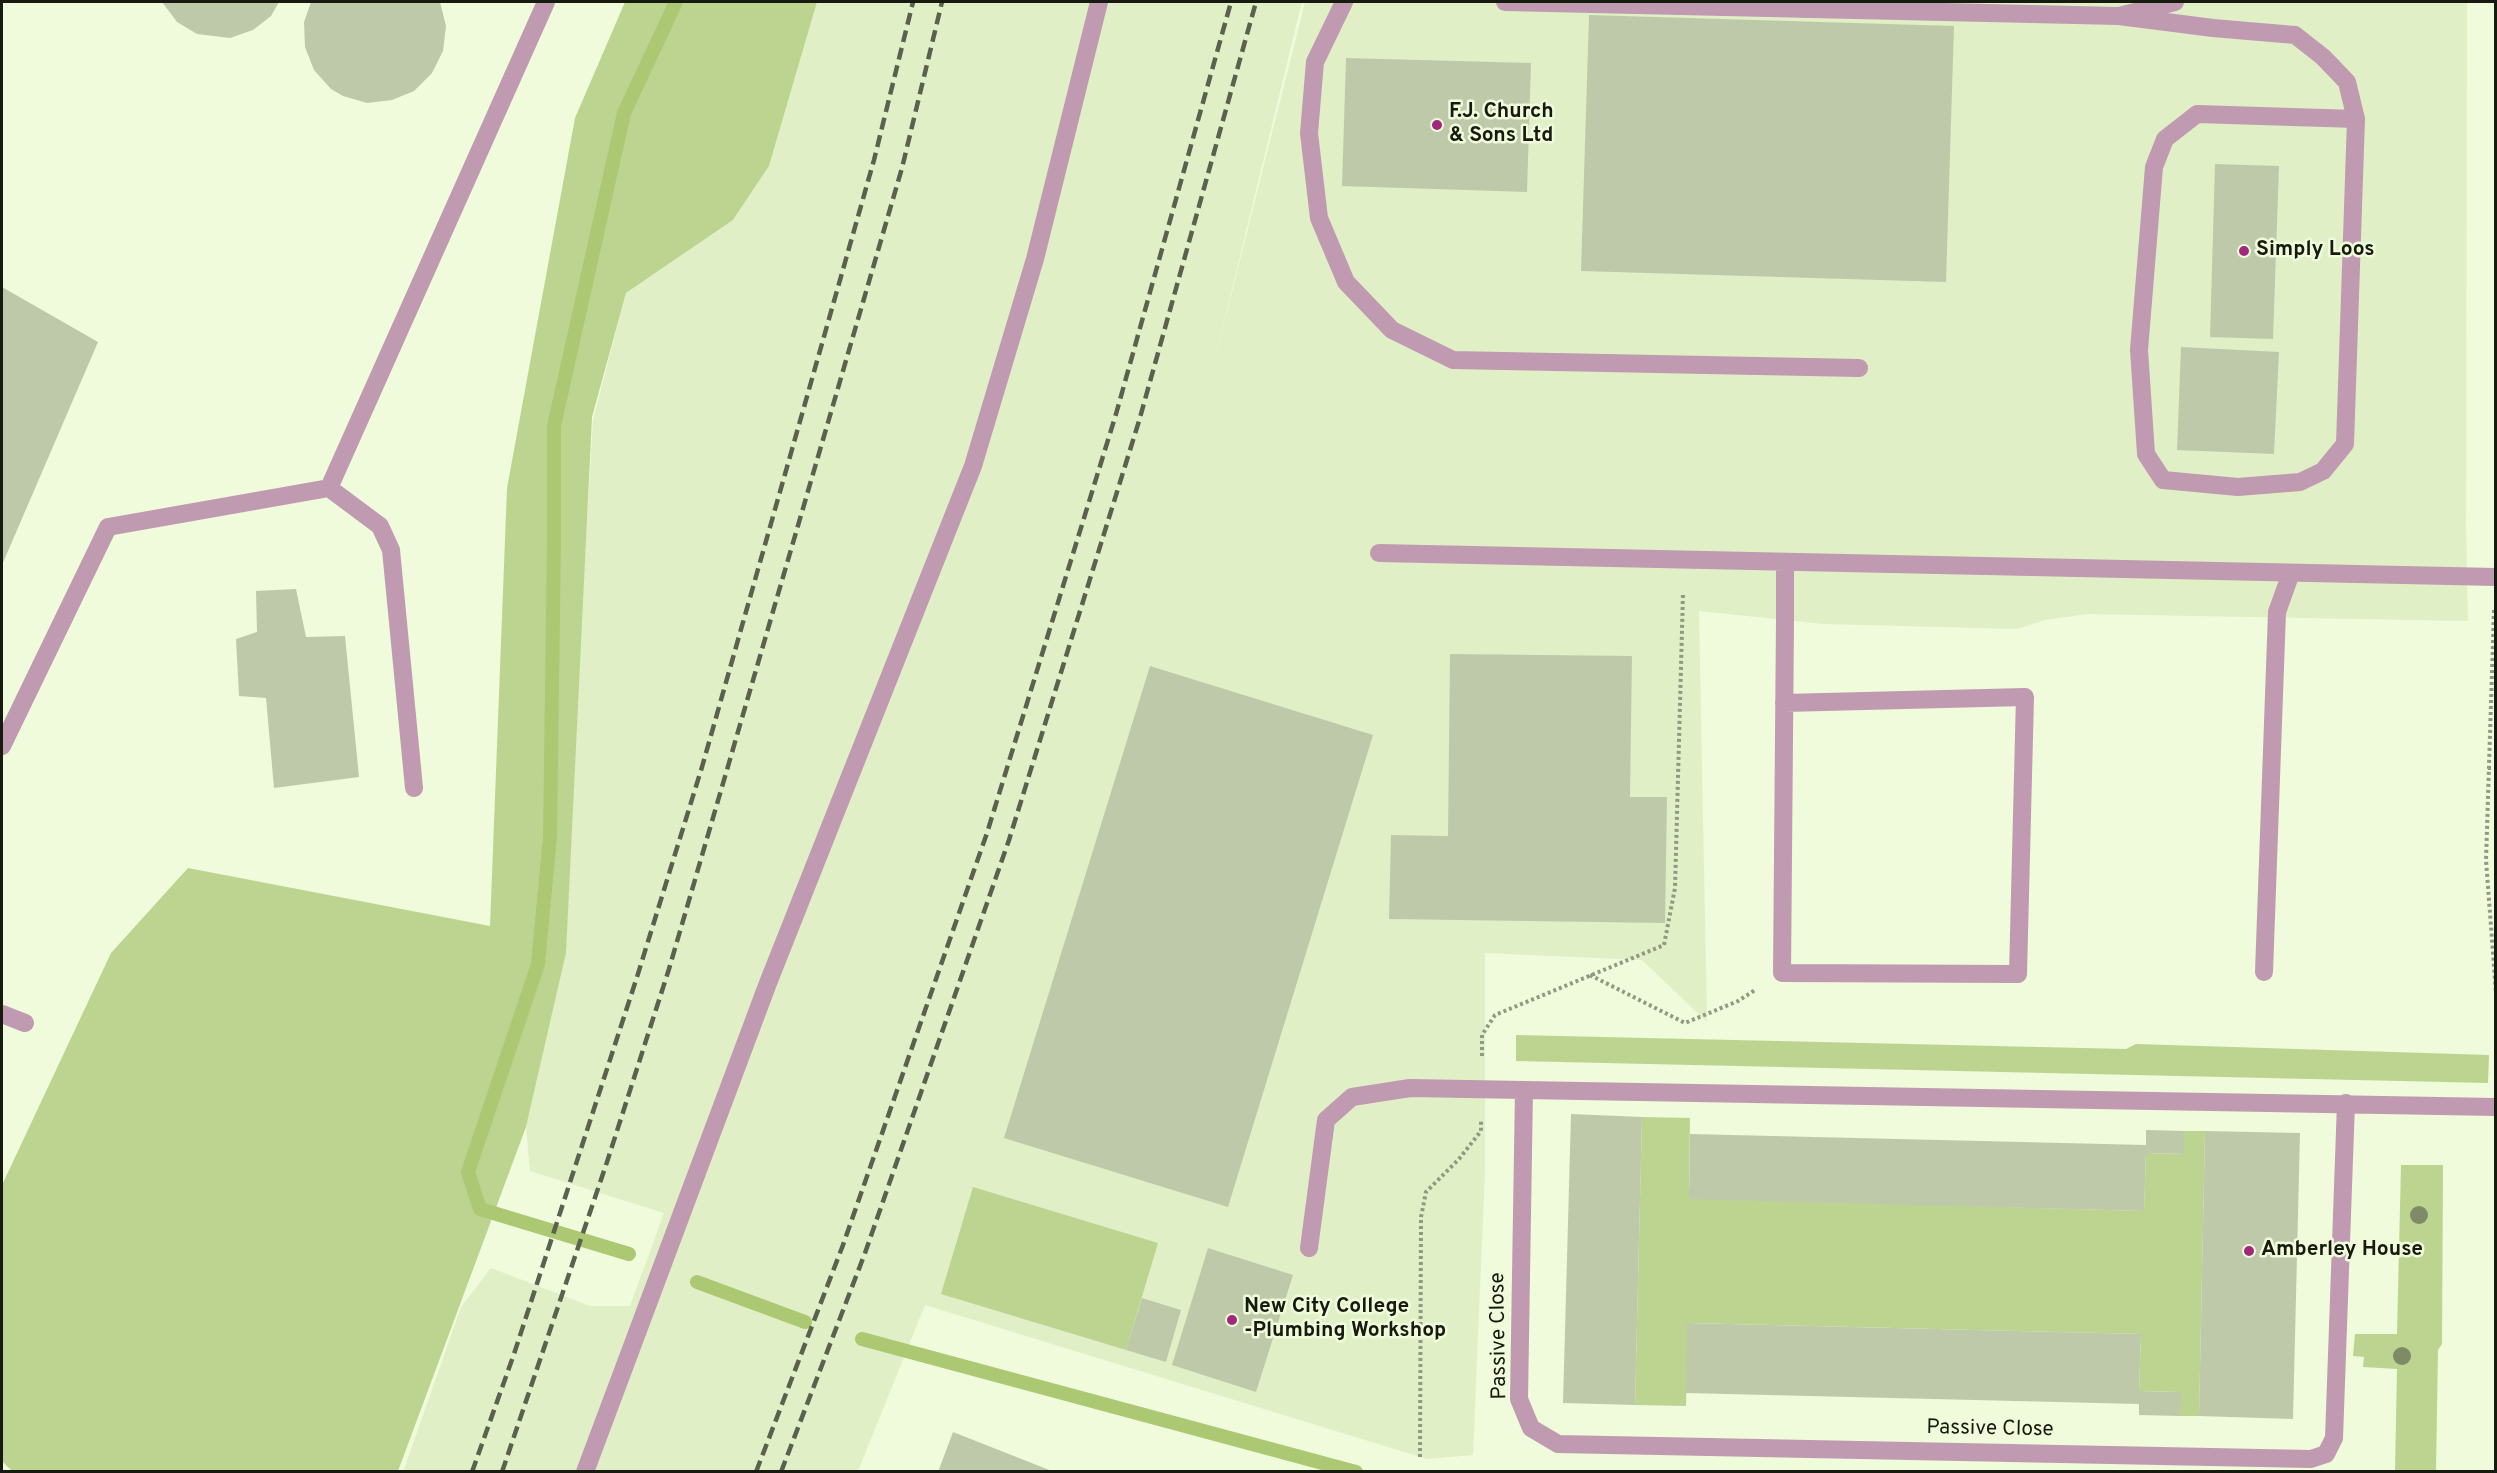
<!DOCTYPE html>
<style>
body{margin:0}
#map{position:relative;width:2497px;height:1473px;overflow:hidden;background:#effbda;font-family:Overpass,sans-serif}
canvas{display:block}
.frame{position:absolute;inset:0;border:3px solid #171b0f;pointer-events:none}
</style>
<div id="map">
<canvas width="2497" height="1473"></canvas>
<div class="frame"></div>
</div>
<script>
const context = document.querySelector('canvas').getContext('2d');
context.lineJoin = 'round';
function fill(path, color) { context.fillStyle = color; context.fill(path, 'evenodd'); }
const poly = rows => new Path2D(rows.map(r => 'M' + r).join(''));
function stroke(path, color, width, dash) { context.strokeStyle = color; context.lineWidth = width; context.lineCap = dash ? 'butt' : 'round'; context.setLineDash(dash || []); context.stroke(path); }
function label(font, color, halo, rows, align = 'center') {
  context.font = font + ' Overpass,sans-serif'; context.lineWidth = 5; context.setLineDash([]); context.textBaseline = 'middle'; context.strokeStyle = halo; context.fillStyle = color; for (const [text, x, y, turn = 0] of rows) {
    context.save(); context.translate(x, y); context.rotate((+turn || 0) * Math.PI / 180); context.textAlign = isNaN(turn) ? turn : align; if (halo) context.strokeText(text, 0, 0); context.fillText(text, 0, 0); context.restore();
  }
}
fill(poly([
 [817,2,1302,2,1212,371,1305,2,2467,2,2466,528,2468,621,2088,614,2045,620,2017,629,1824,624,1699,611,1707,1022,1642,960,1485,953,1485,1170,1473,1455,1427,1459,925,1305,858,1471,403,1472,461,1307,491,1268,590,1306,630,1306,664,1213,530,1171,526,1127,566,952,571,796,593,420,626,293,733,220,769,166]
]), '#e1efc7');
fill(poly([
 [625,2,817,2,769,166,733,220,626,293,592,417,566,953,526,1127,398,1471,12,1471,2,1461,2,1185,111,953,188,868,490,926,507,488,575,118],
 [1516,1035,2126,1049,2136,1044,2489,1055,2488,1083,1516,1061],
 [1642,1117,1690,1118,1689,1190,1935,1205,2074,1209,2144,1211,2146,1153,2184,1154,2184,1131,2205,1131,2199,1416,2180,1416,2180,1392,2139,1391,2141,1334,1688,1323,1686,1406,1635,1405],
 [2401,1165,2443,1165,2442,1344,2438,1350,2436,1471,2395,1471,2397,1369,2363,1367,2364,1357,2353,1356,2355,1334,2397,1334],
 [973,1187,1158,1243,1126,1350,941,1294]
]), '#bdd491');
stroke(poly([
 [629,1254,480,1209,468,1172,538,964,550,836,554,540,554,426,624,113,676,2],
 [697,1282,805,1322],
 [862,1339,1356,1472]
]), '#acc872', 14);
fill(poly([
 [162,2,279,2,271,16,253,30,230,38,197,34,177,22],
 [311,2,440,2,446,26,443,51,432,73,414,91,392,100,367,103,343,96,331,89,314,70,305,47,304,22],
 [1589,15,1954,26,1946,282,1581,271],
 [1346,58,1531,63,1527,192,1342,186],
 [2215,164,2279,166,2273,339,2210,337],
 [2,287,98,342,2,565],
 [2181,347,2279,352,2274,454,2177,450],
 [296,589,306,637,345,636,359,777,274,788,266,698,239,696,236,639,257,632,256,591],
 [1450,654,1632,656,1630,797,1667,797,1665,923,1389,919,1391,835,1448,836],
 [1150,666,1373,735,1228,1207,1004,1138],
 [1571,1114,1642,1117,1635,1405,1563,1403],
 [2146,1130,2184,1131,2184,1154,2146,1153,2144,1211,1689,1199,1690,1134,2146,1145],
 [2205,1131,2300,1133,2293,1419,2199,1416],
 [1208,1248,1293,1275,1256,1392,1172,1365],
 [1142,1298,1181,1310,1166,1362,1126,1350],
 [1687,1323,2141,1334,2139,1391,2181,1392,2180,1416,2139,1415,2139,1404,1686,1393],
 [953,1432,1052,1471,1052,1472,938,1472]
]), '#bec9aa');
stroke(poly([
 [2494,610,2486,860,2496,993],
 [2488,768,2496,768],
 [1590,975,1685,1023,1738,1001,1755,990],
 [1482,1056,1482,1035,1495,1015,1664,945,1675,888,1683,593],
 [1420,1457,1421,1217,1426,1192,1459,1159,1481,1131,1481,1121]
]), '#919982', 4, [3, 3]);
stroke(poly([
 [1344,2,1315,62,1309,133,1319,218,1346,282,1392,330,1453,360,1859,368],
 [1505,2,2119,16,2175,2],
 [2119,16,2213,28,2295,35,2323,57,2347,82,2356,119,2345,444,2323,471,2300,482,2238,487,2163,480,2146,454,2139,350,2154,167,2165,139,2197,114,2356,119],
 [329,488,380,526,391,550,414,788],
 [1379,553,2496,577],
 [1784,703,2025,697,2018,974,1782,973,1785,620,1785,562],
 [2,746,108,527,329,488,546,2],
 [2264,972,2277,612,2291,573],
 [2,1014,25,1023],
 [1524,1090,1519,1399,1531,1428,1558,1444,2311,1459,2326,1454,2334,1438,2346,1103],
 [1309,1248,1326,1120,1352,1097,1410,1088,2496,1107],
 [585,1472,768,983,973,466,1035,259,1099,2]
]), '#bf9ab0', 18);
stroke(poly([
 [472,1472,514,1354,637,977,702,767,874,160,913,2],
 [502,1472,607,1162,669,969,902,168,942,2],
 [756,1472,843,1245,987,833,1116,414,1231,2],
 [781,1472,865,1253,1009,840,1139,421,1256,2]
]), '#5b614f', 4.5, [12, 6]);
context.fillStyle = '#7f8a67';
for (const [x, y] of [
 [2419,1215],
 [2402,1356]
]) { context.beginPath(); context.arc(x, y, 9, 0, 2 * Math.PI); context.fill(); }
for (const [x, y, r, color] of [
 [1437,125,6,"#a1277d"],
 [2244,251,6,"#a1277d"],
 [2249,1251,6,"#a1277d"],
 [1232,1320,6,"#a1277d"]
]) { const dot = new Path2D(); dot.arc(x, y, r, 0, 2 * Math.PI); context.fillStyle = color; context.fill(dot); stroke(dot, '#effbda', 2); }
label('bold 21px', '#171b0f', '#effbda', [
 ["F.J. Church",1449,113],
 ["& Sons Ltd",1449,137],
 ["Simply Loos",2256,251],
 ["Amberley House",2261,1251],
 ["New City College",1244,1308],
 ["-Plumbing Workshop",1244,1332]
], 'left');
label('21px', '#171b0f', '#effbda', [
 ["Passive Close",1500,1336,-91],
 ["Passive Close",1990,1430,1]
]);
</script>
